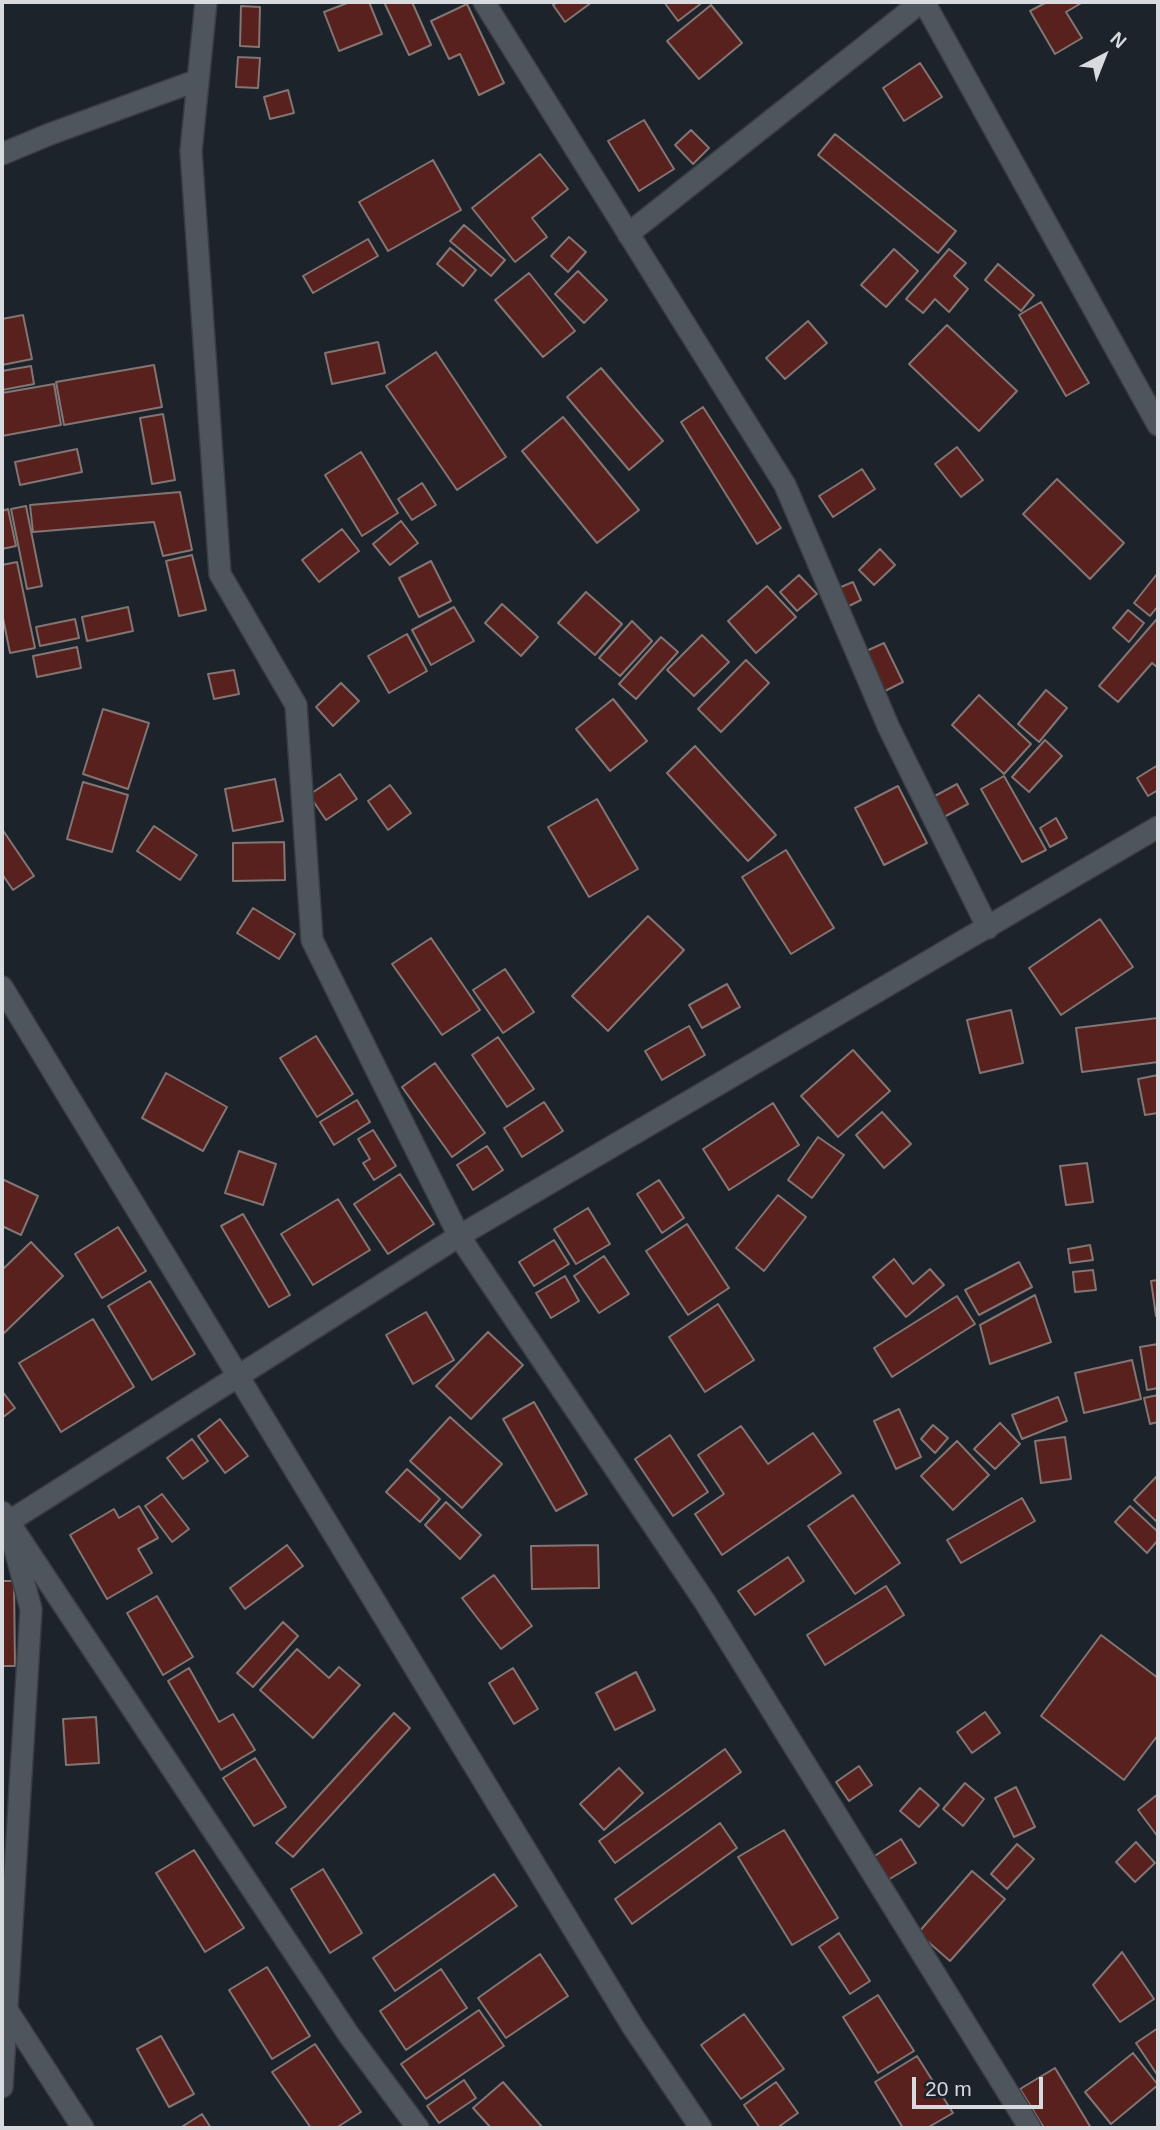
<!DOCTYPE html>
<style>
body{margin:0}
#map{position:relative;width:1160px;height:2130px;overflow:hidden;background:#1d232a;font-family:Helvetica,sans-serif}
canvas{display:block}
.frame{position:absolute;inset:0;border:4px solid #d7dadf;pointer-events:none}
.north{position:absolute;left:1069px;top:21px;width:70px;height:70px;-webkit-text-stroke:5px #1d232a;paint-order:stroke;rotate:42deg;font-size:19px;font-weight:700;line-height:28px;text-align:center;color:#d7dadf}
.north::after{content:'';display:block;margin:auto;width:24px;height:32px;background:#d7dadf;clip-path:polygon(50% 0,100% 100%,50% 72%,0 100%)}
.scale{position:absolute;left:912px;top:2077px;width:131px;height:32px;box-sizing:border-box;border:4px solid #d7dadf;border-top:0;padding-left:9px;font-size:21px;line-height:24px;white-space:nowrap;color:#d7dadf;-webkit-text-stroke:5px #1d232a;paint-order:stroke}
</style>
<div id="map">
<canvas width="1160" height="2130"></canvas>
<div class="frame"></div>
<div class="north">N</div>
<div class="scale">20 m</div>
</div>
<script>
const context = document.querySelector('canvas').getContext('2d');
context.lineJoin = 'round';
function fill(path, color) { context.fillStyle = color; context.fill(path, 'evenodd'); }
const poly = rows => new Path2D(rows.map(r => 'M' + r).join(''));
function stroke(path, color, width, dash) { context.strokeStyle = color; context.lineWidth = width; context.lineCap = dash ? 'butt' : 'round'; context.setLineDash(dash || []); context.stroke(path); }
const building = poly([
 [350,2,369,2,382,34,339,51,324,12,350,2],
 [384,2,412,2,431,45,409,55,384,2],
 [558,2,592,2,565,22,553,5,558,2],
 [664,2,703,2,678,21,664,2],
 [1047,2,1083,2,1066,12,1082,38,1055,54,1030,11,1047,2],
 [467,4,504,83,479,95,460,54,449,59,431,21,467,4],
 [711,5,742,43,699,79,667,41,711,5],
 [241,6,260,7,259,47,240,46,241,6],
 [238,57,260,58,258,88,236,87,238,57],
 [920,63,942,97,904,121,883,88,920,63],
 [288,90,294,113,270,119,264,97,288,90],
 [644,120,674,169,639,191,608,141,644,120],
 [691,130,709,148,693,164,675,145,691,130],
 [835,134,956,231,938,253,818,155,835,134],
 [540,154,568,189,532,218,547,237,515,262,472,208,540,154],
 [433,160,461,210,388,251,359,202,433,160],
 [464,225,505,260,491,276,450,241,464,225],
 [569,237,586,252,568,272,551,256,569,237],
 [368,239,378,256,313,293,303,276,368,239],
 [450,248,476,270,463,286,437,264,450,248],
 [894,249,918,271,886,307,861,285,894,249],
 [949,249,966,263,954,276,968,289,949,312,935,299,923,313,906,299,949,249],
 [998,264,1034,295,1021,311,985,280,998,264],
 [578,271,607,300,584,323,555,294,578,271],
 [529,273,575,331,543,357,495,300,529,273],
 [1041,302,1089,383,1066,396,1019,315,1041,302],
 [23,315,32,359,2,365,2,319,23,315],
 [808,321,827,343,785,379,766,358,808,321],
 [947,325,1017,391,979,431,909,364,947,325],
 [378,342,385,373,332,384,325,353,378,342],
 [436,352,506,457,457,490,386,386,436,352],
 [154,365,162,407,64,425,56,382,154,365],
 [31,366,34,384,2,390,2,371,31,366],
 [601,368,663,441,629,470,567,397,601,368],
 [54,384,61,425,2,436,2,393,54,384],
 [703,407,781,528,757,544,681,422,703,407],
 [163,414,175,480,152,484,140,418,163,414],
 [563,417,639,510,597,543,522,451,563,417],
 [957,447,983,480,961,497,935,464,957,447],
 [77,449,82,472,20,485,15,462,77,449],
 [361,452,398,513,362,536,325,475,361,452],
 [862,469,875,489,833,517,819,496,862,469],
 [1057,479,1124,543,1090,579,1023,514,1057,479],
 [422,483,436,505,412,520,398,499,422,483],
 [180,492,192,550,163,556,154,522,33,532,30,505,180,492],
 [26,506,42,586,27,589,11,509,26,506],
 [8,509,16,546,2,549,2,511,8,509],
 [401,521,418,543,390,565,373,544,401,521],
 [342,529,359,551,319,582,302,560,342,529],
 [880,549,895,565,874,585,859,570,880,549],
 [192,555,206,610,179,616,166,561,192,555],
 [431,561,451,601,419,617,399,578,431,561],
 [17,562,35,648,10,653,2,613,2,565,17,562],
 [1157,574,1158,575,1158,606,1150,616,1134,603,1157,574],
 [799,575,817,594,797,611,780,592,799,575],
 [853,582,861,600,845,608,836,589,853,582],
 [767,586,796,617,756,653,728,621,767,586],
 [586,592,622,624,595,655,558,623,586,592],
 [502,604,538,637,521,656,485,623,502,604],
 [128,607,133,631,87,641,82,617,128,607],
 [454,607,474,641,431,665,412,630,454,607],
 [1128,610,1144,623,1129,642,1113,628,1128,610],
 [75,619,79,638,40,646,36,627,75,619],
 [1156,620,1158,622,1158,668,1152,663,1118,702,1099,686,1156,620],
 [632,621,652,641,620,676,599,658,632,621],
 [407,634,427,671,389,693,368,656,407,634],
 [702,635,729,662,694,696,667,670,702,635],
 [661,637,678,652,636,699,619,684,661,637],
 [884,643,903,682,883,692,864,652,884,643],
 [77,647,81,668,37,677,33,656,77,647],
 [746,660,769,683,721,732,698,709,746,660],
 [234,670,239,694,214,699,208,674,234,670],
 [341,683,359,701,333,726,316,707,341,683],
 [1046,690,1067,708,1039,742,1018,724,1046,690],
 [979,695,1031,744,1004,774,952,725,979,695],
 [613,699,647,741,610,771,576,729,613,699],
 [103,709,149,723,128,789,83,774,103,709],
 [1045,740,1062,756,1029,792,1012,777,1045,740],
 [695,746,776,835,748,861,667,773,695,746],
 [1158,765,1158,790,1148,796,1137,778,1158,765],
 [340,774,357,799,326,820,309,795,340,774],
 [1004,776,1046,850,1022,862,981,789,1004,776],
 [275,779,283,821,233,831,225,789,275,779],
 [83,782,128,795,112,852,67,839,83,782],
 [957,784,968,804,944,817,933,797,957,784],
 [390,785,411,813,388,830,368,801,390,785],
 [898,786,927,843,884,865,855,808,898,786],
 [597,799,638,869,589,897,548,827,597,799],
 [1056,818,1067,838,1050,847,1040,828,1056,818],
 [154,826,197,855,180,880,137,851,154,826],
 [2,829,34,876,13,890,2,874,2,829],
 [284,842,285,880,233,881,233,843,284,842],
 [786,850,834,928,791,954,742,877,786,850],
 [253,908,295,934,279,959,237,933,253,908],
 [648,916,684,950,608,1031,572,996,648,916],
 [1100,919,1133,967,1061,1015,1029,968,1100,919],
 [431,938,480,1010,442,1035,392,964,431,938],
 [505,969,534,1012,503,1033,473,990,505,969],
 [727,984,740,1007,702,1028,689,1005,727,984],
 [1011,1010,1023,1063,980,1073,967,1020,1011,1010],
 [1158,1018,1158,1062,1082,1072,1076,1028,1158,1018],
 [689,1026,705,1055,662,1080,645,1051,689,1026],
 [316,1036,353,1094,317,1117,280,1058,316,1036],
 [498,1037,534,1089,507,1107,472,1055,498,1037],
 [853,1050,890,1091,838,1137,801,1096,853,1050],
 [435,1063,485,1133,452,1157,402,1087,435,1063],
 [166,1073,227,1107,203,1151,142,1118,166,1073],
 [1158,1075,1158,1113,1145,1115,1138,1079,1158,1075],
 [357,1100,370,1122,334,1145,320,1122,357,1100],
 [544,1102,563,1131,522,1157,504,1128,544,1102],
 [773,1103,799,1145,729,1190,703,1149,773,1103],
 [882,1112,911,1144,884,1168,856,1135,882,1112],
 [373,1130,396,1166,374,1180,363,1163,370,1159,358,1139,373,1130],
 [818,1137,844,1155,812,1198,788,1180,818,1137],
 [487,1146,503,1170,473,1190,457,1165,487,1146],
 [239,1151,276,1164,263,1205,225,1193,239,1151],
 [1087,1163,1093,1202,1066,1205,1060,1166,1087,1163],
 [400,1174,434,1224,388,1254,354,1204,400,1174],
 [2,1179,38,1196,21,1235,2,1226,2,1179],
 [659,1180,684,1218,662,1233,637,1194,659,1180],
 [778,1195,806,1217,764,1271,736,1248,778,1195],
 [338,1199,370,1250,313,1285,281,1234,338,1199],
 [588,1208,610,1244,576,1264,554,1229,588,1208],
 [243,1214,290,1295,269,1307,221,1226,243,1214],
 [687,1224,729,1288,688,1315,646,1251,687,1224],
 [118,1227,146,1271,102,1298,75,1254,118,1227],
 [554,1240,569,1264,534,1286,519,1262,554,1240],
 [31,1242,63,1276,2,1335,2,1270,31,1242],
 [1090,1245,1093,1260,1070,1263,1068,1249,1090,1245],
 [604,1256,629,1294,599,1313,574,1276,604,1256],
 [894,1259,913,1284,930,1269,944,1285,906,1317,873,1277,894,1259],
 [1019,1262,1032,1287,979,1315,965,1290,1019,1262],
 [1093,1270,1096,1290,1075,1292,1073,1272,1093,1270],
 [565,1276,579,1301,551,1318,536,1293,565,1276],
 [1158,1280,1158,1315,1156,1316,1151,1281,1158,1280],
 [150,1281,195,1354,152,1380,108,1306,150,1281],
 [1035,1295,1051,1342,990,1364,980,1325,1035,1295],
 [957,1296,975,1324,892,1377,874,1348,957,1296],
 [718,1304,754,1360,705,1392,669,1337,718,1304],
 [426,1312,454,1360,413,1384,386,1335,426,1312],
 [93,1319,134,1387,61,1432,19,1363,93,1319],
 [488,1332,523,1365,471,1419,436,1386,488,1332],
 [1158,1344,1158,1388,1147,1390,1140,1347,1158,1344],
 [1132,1360,1141,1399,1084,1413,1075,1373,1132,1360],
 [2,1391,15,1408,2,1418,2,1391],
 [1158,1395,1158,1422,1150,1424,1144,1398,1158,1395],
 [1058,1397,1067,1421,1022,1439,1012,1415,1058,1397],
 [534,1402,587,1494,556,1511,503,1419,534,1402],
 [899,1409,921,1457,896,1469,874,1421,899,1409],
 [450,1417,502,1464,462,1508,410,1461,450,1417],
 [220,1419,248,1456,225,1473,198,1436,220,1419],
 [1000,1423,1020,1444,995,1469,974,1449,1000,1423],
 [933,1425,948,1438,935,1453,921,1439,933,1425],
 [741,1426,768,1464,813,1433,841,1473,722,1555,695,1514,724,1494,698,1455,741,1426],
 [670,1435,708,1492,673,1516,635,1459,670,1435],
 [1065,1437,1071,1479,1041,1483,1035,1441,1065,1437],
 [192,1439,208,1461,183,1479,167,1458,192,1439],
 [957,1441,989,1475,953,1510,921,1476,957,1441],
 [407,1469,440,1499,420,1522,386,1492,407,1469],
 [1158,1475,1158,1523,1134,1500,1158,1475],
 [162,1494,189,1529,172,1542,145,1506,162,1494],
 [853,1495,900,1563,855,1594,808,1526,853,1495],
 [1022,1498,1035,1521,961,1563,947,1540,1022,1498],
 [446,1502,481,1535,460,1559,425,1525,446,1502],
 [139,1506,158,1538,138,1549,152,1573,107,1599,70,1535,114,1509,119,1518,139,1506],
 [1130,1506,1158,1532,1158,1540,1147,1553,1115,1522,1130,1506],
 [287,1545,303,1566,245,1609,230,1588,287,1545],
 [598,1545,599,1588,532,1589,531,1546,598,1545],
 [788,1557,804,1581,755,1615,738,1591,788,1557],
 [494,1575,532,1626,501,1649,462,1598,494,1575],
 [2,1581,14,1581,15,1666,2,1666,2,1581],
 [886,1586,904,1615,825,1665,807,1635,886,1586],
 [157,1596,193,1657,163,1675,127,1613,157,1596],
 [283,1622,298,1636,253,1687,237,1673,283,1622],
 [1101,1635,1158,1678,1158,1735,1124,1780,1041,1716,1101,1635],
 [297,1649,329,1678,339,1667,360,1685,313,1738,260,1690,297,1649],
 [189,1668,219,1722,233,1714,255,1750,221,1770,168,1681,189,1668],
 [513,1668,538,1709,514,1724,489,1683,513,1668],
 [636,1672,655,1710,615,1730,596,1693,636,1672],
 [985,1712,1000,1733,972,1753,957,1732,985,1712],
 [394,1713,410,1728,293,1857,276,1843,394,1713],
 [96,1717,99,1763,66,1765,63,1719,96,1717],
 [725,1749,741,1772,615,1863,599,1841,725,1749],
 [255,1758,286,1807,254,1826,223,1778,255,1758],
 [859,1766,872,1785,849,1801,836,1782,859,1766],
 [619,1768,643,1793,604,1830,580,1804,619,1768],
 [965,1783,984,1799,963,1826,943,1809,965,1783],
 [1016,1787,1035,1827,1014,1837,995,1798,1016,1787],
 [920,1788,939,1805,919,1827,900,1811,920,1788],
 [1158,1794,1158,1837,1138,1810,1158,1794],
 [720,1823,737,1848,632,1924,615,1899,720,1823],
 [784,1830,838,1918,792,1945,738,1857,784,1830],
 [901,1839,916,1863,888,1880,873,1857,901,1839],
 [1136,1842,1155,1863,1135,1882,1116,1862,1136,1842],
 [1017,1844,1034,1859,1007,1889,991,1874,1017,1844],
 [194,1850,244,1928,205,1952,156,1873,194,1850],
 [323,1869,362,1933,330,1953,291,1889,323,1869],
 [972,1871,1005,1899,950,1961,918,1933,972,1871],
 [494,1874,517,1906,395,1991,373,1958,494,1874],
 [839,1933,870,1981,850,1994,819,1947,839,1933],
 [1122,1952,1154,1999,1120,2022,1093,1985,1122,1952],
 [540,1954,568,1996,506,2038,478,1998,540,1954],
 [267,1967,310,2036,272,2059,229,1990,267,1967],
 [441,1969,467,2008,406,2050,380,2011,441,1969],
 [878,1995,914,2051,878,2073,843,2017,878,1995],
 [479,2010,504,2046,426,2099,401,2064,479,2010],
 [744,2014,784,2069,741,2099,701,2045,744,2014],
 [1158,2028,1158,2076,1136,2043,1158,2028],
 [161,2036,194,2094,169,2107,137,2049,161,2036],
 [315,2044,361,2112,336,2128,311,2128,272,2072,315,2044],
 [1133,2053,1158,2085,1111,2124,1085,2092,1133,2053],
 [917,2056,953,2113,927,2128,903,2128,875,2082,917,2056],
 [1055,2068,1091,2128,1044,2128,1020,2089,1055,2068],
 [464,2080,476,2098,439,2123,427,2106,464,2080],
 [503,2082,543,2128,491,2128,473,2108,503,2082],
 [776,2082,798,2113,777,2128,760,2128,744,2105,776,2082],
 [202,2114,211,2128,180,2128,202,2114]
]);
fill(building, '#58211e');
stroke(building, '#827574', 2);
const minor = poly([
 [206,2,191,151,220,574,296,705,312,940,459,1236,705,1602,1030,2128],
 [484,2,785,485,889,728,988,928],
 [924,2,1158,425],
 [2,154,50,134,198,80],
 [628,234,921,2],
 [2,987,633,2027,701,2128],
 [2,1512,349,2035,418,2128],
 [2,1526,459,1236,1158,827],
 [7,2010,83,2128],
 [2,2087,31,1609,13,1542]
]);
stroke(minor, '#393d43', 24);
stroke(minor, '#4f555d', 21);
</script>
